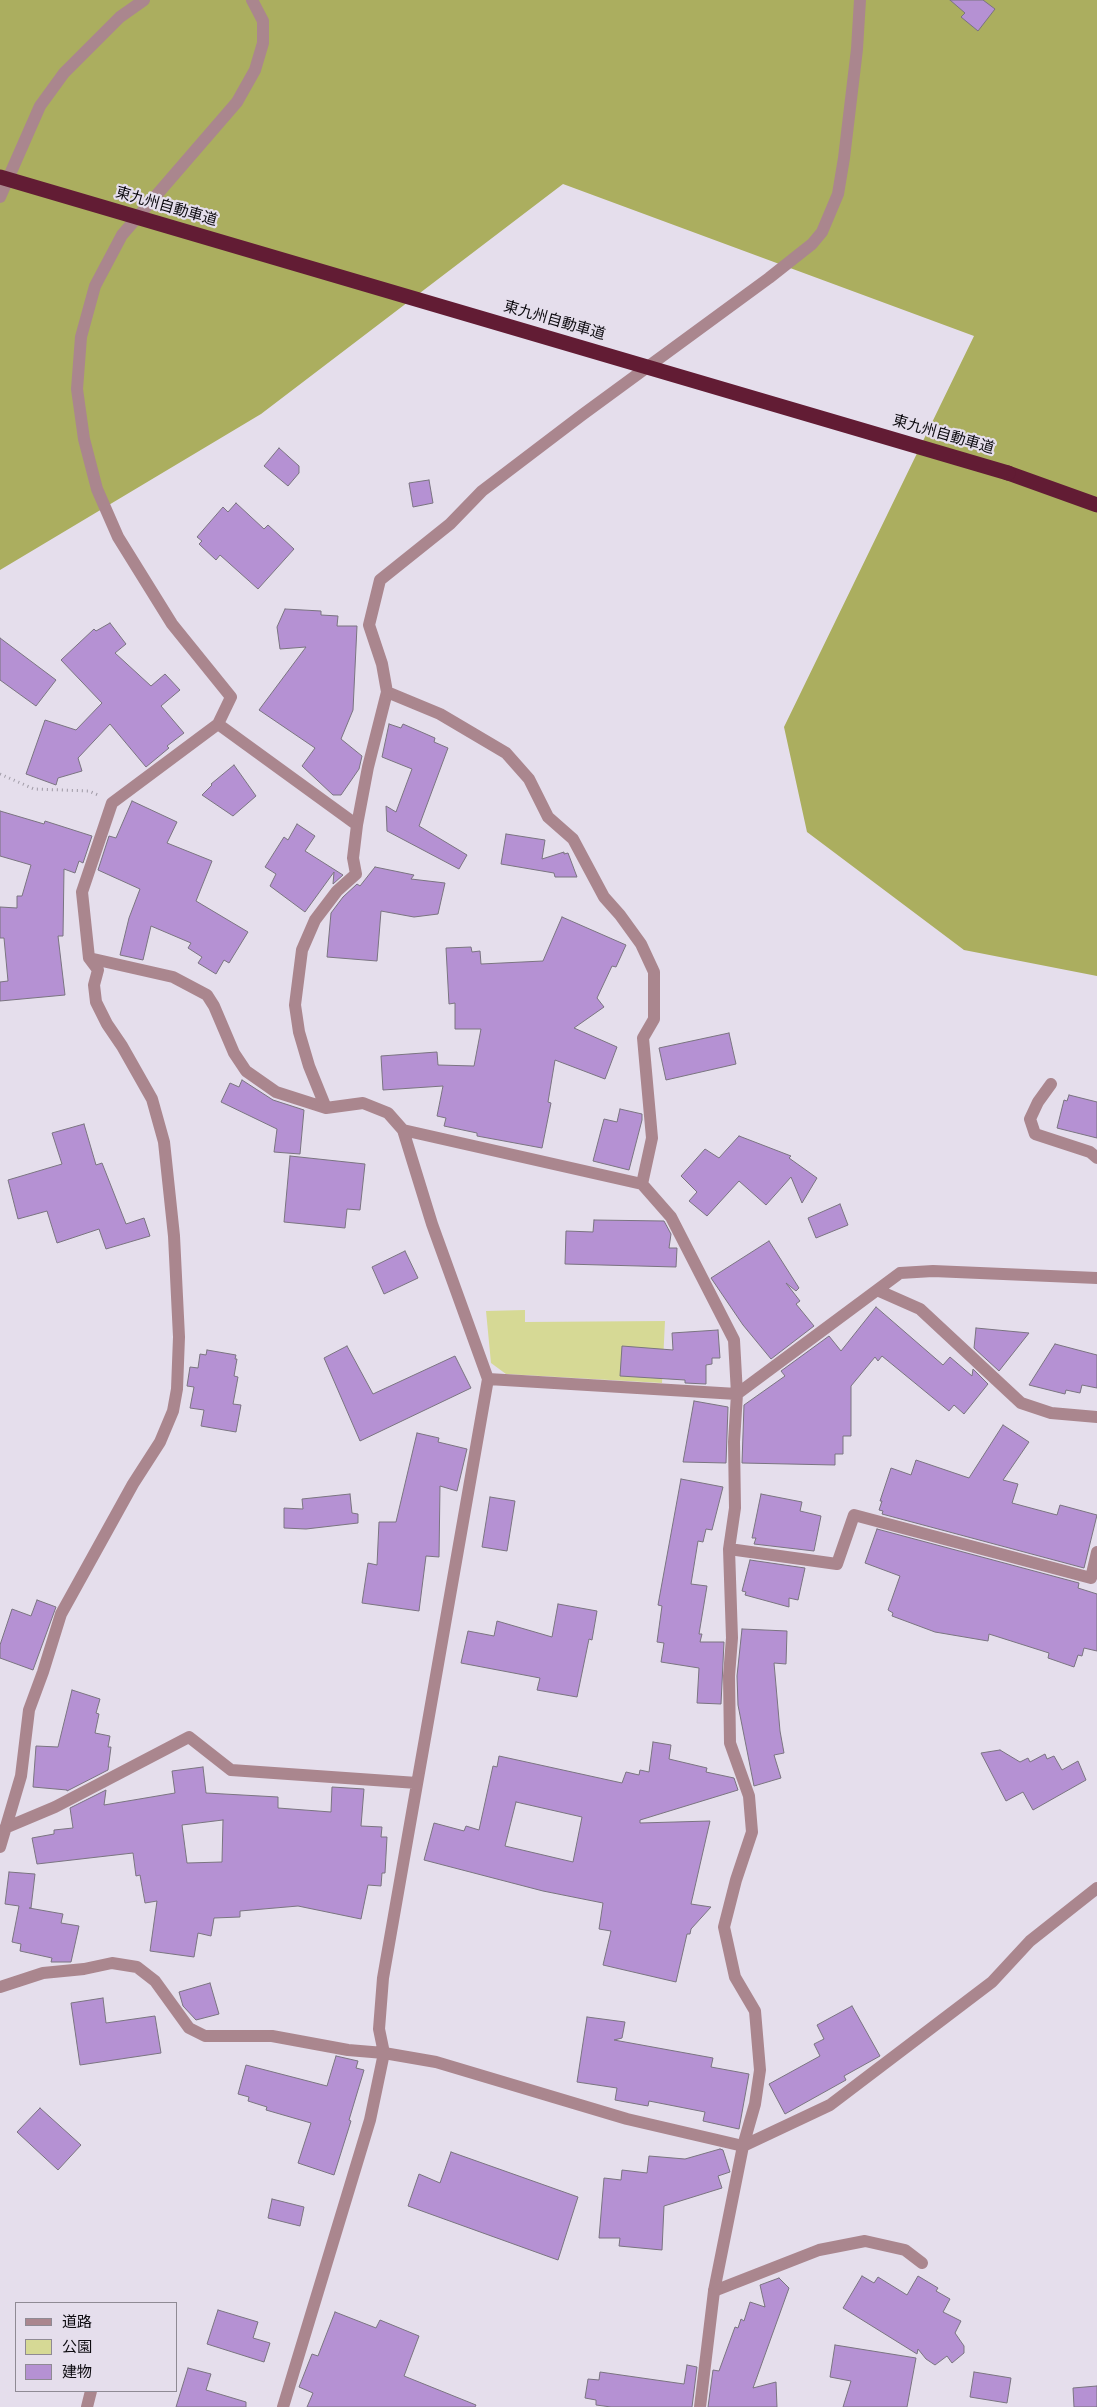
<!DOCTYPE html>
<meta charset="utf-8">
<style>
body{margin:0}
#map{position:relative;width:1097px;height:2407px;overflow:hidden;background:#e5deec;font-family:Spectral,"Noto Sans JP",serif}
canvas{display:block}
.legend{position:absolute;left:15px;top:2302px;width:162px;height:90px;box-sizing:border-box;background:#e5deec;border:1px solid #8f8a94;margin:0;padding:6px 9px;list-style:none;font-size:15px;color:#0d0b10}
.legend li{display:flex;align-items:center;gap:10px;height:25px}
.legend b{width:25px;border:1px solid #8f8a94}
</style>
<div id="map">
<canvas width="1097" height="2407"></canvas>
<ul class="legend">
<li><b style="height:6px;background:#aa868e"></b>道路</li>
<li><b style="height:14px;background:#d6d995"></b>公園</li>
<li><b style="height:14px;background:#b591d3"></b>建物</li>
</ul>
</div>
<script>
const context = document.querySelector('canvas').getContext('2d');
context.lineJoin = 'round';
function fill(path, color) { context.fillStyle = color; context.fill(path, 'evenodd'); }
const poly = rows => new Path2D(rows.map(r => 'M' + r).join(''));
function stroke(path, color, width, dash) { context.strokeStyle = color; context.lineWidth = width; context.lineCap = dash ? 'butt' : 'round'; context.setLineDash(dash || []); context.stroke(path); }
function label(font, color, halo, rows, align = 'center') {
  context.font = font + ' Spectral,"Noto Sans JP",serif'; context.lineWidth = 4.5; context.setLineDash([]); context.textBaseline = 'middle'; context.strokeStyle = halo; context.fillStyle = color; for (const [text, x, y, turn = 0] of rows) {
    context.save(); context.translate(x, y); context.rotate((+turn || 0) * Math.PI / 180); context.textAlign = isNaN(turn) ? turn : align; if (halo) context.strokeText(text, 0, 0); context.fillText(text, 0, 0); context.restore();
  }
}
fill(poly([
 [525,1310,525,1322,665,1321,662,1383,506,1374,491,1363,486,1311]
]), '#d6d995');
fill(poly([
 [0,0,1097,0,1097,976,964,950,807,832,784,727,974,336,563,184,261,414,0,570]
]), '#abae5f');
const building = poly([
 [950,0,983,0,995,9,978,31,961,17,965,13,950,0],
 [279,448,299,466,299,473,288,486,264,466,279,448],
 [429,480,433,503,413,507,409,483,429,480],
 [236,503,264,529,268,525,294,549,258,589,220,555,216,560,199,544,202,541,197,537,223,507,228,512,236,503],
 [285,609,321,611,321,615,338,616,337,626,357,626,353,710,341,739,362,756,359,769,341,795,333,795,302,766,315,748,259,710,306,647,280,649,277,627,285,609],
 [110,623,126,644,115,653,151,686,165,674,180,690,161,706,184,733,167,746,169,748,146,767,110,724,78,758,82,771,58,778,56,785,26,774,45,720,76,730,102,703,61,660,94,629,96,631,110,623],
 [0,638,56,680,36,706,0,680,0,638],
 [389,724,401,728,403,724,435,738,434,742,448,748,419,826,467,855,459,869,387,831,386,806,396,812,412,769,382,757,389,724],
 [234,765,256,796,233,816,202,795,212,785,211,784,234,765],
 [132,801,177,822,167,843,212,861,196,901,248,932,229,963,224,960,216,974,198,963,202,957,188,948,191,943,151,926,143,960,120,955,129,918,140,889,98,870,109,836,116,838,132,801],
 [0,811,44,824,45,821,92,836,83,863,79,861,75,873,64,869,63,936,58,936,65,995,0,1001,0,982,8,981,4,938,0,938,0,907,17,908,17,896,22,896,31,865,0,856,0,811],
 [297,824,315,836,305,851,343,875,333,884,334,872,305,912,270,886,276,874,265,867,284,837,288,840,297,824],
 [506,834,545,840,542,859,564,852,564,854,568,853,577,877,555,877,554,873,501,864,506,834],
 [375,867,414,875,411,879,445,883,438,914,414,917,381,911,377,961,327,957,331,913,343,897,357,884,360,886,375,867],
 [562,917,626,945,616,967,612,966,597,998,604,1007,574,1028,617,1047,605,1079,555,1060,548,1102,551,1103,542,1148,477,1136,477,1133,444,1126,446,1118,437,1116,443,1086,383,1090,381,1056,437,1052,438,1065,474,1066,481,1029,455,1029,455,1003,449,1004,446,948,471,947,472,952,480,951,481,964,543,961,562,917],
 [729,1033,736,1064,666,1080,659,1048,729,1033],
 [242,1080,273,1100,304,1110,300,1154,274,1152,277,1129,221,1102,230,1083,239,1087,242,1080],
 [1069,1095,1097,1102,1097,1138,1057,1128,1064,1100,1067,1101,1069,1095],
 [620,1109,642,1114,642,1120,629,1170,593,1161,604,1119,617,1122,620,1109],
 [84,1124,96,1165,102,1163,126,1224,144,1218,150,1236,106,1249,99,1229,57,1243,47,1211,18,1219,8,1180,62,1164,52,1133,84,1124],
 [739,1136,791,1156,789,1158,817,1178,802,1203,791,1177,766,1205,739,1181,707,1216,689,1201,697,1192,681,1176,705,1149,719,1158,739,1136],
 [290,1156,365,1164,360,1210,347,1209,345,1228,284,1222,290,1156],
 [840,1204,848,1225,816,1238,808,1218,840,1204],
 [594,1220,664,1221,671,1234,669,1248,677,1248,676,1267,565,1264,566,1231,593,1232,594,1220],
 [769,1241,799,1288,796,1291,786,1283,800,1301,796,1304,814,1326,771,1359,743,1325,711,1278,769,1241],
 [405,1251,418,1278,384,1294,372,1267,405,1251],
 [876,1307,943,1365,950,1357,972,1376,973,1369,988,1384,964,1414,954,1405,949,1411,882,1356,878,1361,875,1357,851,1386,851,1436,843,1436,843,1454,835,1454,835,1465,742,1463,744,1405,785,1376,781,1371,829,1336,841,1351,876,1307],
 [976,1328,1029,1333,999,1371,974,1348,976,1328],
 [718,1330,720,1358,712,1358,712,1364,706,1365,706,1384,685,1383,685,1380,620,1376,622,1346,673,1350,672,1333,718,1330],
 [1055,1344,1097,1355,1097,1388,1082,1385,1080,1393,1066,1390,1065,1394,1029,1385,1055,1344],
 [347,1346,373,1394,455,1356,471,1388,360,1441,324,1358,347,1346],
 [207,1350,236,1355,235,1359,237,1359,234,1376,238,1377,233,1404,241,1405,236,1432,201,1426,204,1410,190,1408,194,1387,187,1386,190,1367,198,1368,200,1354,206,1355,207,1350],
 [694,1401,728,1407,726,1463,683,1462,694,1401],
 [1003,1425,1029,1442,1003,1480,1018,1484,1012,1503,1057,1515,1060,1505,1097,1515,1084,1568,882,1514,883,1511,879,1510,882,1501,880,1501,891,1468,911,1475,916,1460,969,1478,1003,1425],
 [417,1433,439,1438,438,1442,467,1449,457,1491,440,1486,439,1557,426,1556,419,1611,362,1603,368,1563,377,1565,379,1522,396,1522,417,1433],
 [681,1479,723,1487,712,1530,706,1529,703,1542,698,1541,691,1584,707,1586,699,1634,702,1634,700,1642,724,1642,721,1704,697,1703,699,1668,661,1662,664,1643,657,1642,662,1606,658,1605,681,1479],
 [350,1494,352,1513,358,1514,358,1523,306,1529,284,1528,284,1508,303,1509,302,1499,350,1494],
 [761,1494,802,1502,800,1511,821,1516,814,1551,754,1544,756,1538,752,1538,761,1494],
 [490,1497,515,1501,507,1551,482,1547,490,1497],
 [877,1529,1079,1583,1078,1588,1097,1594,1097,1651,1084,1648,1082,1656,1078,1655,1074,1667,1048,1658,1049,1653,989,1634,988,1641,935,1632,892,1616,893,1613,888,1610,900,1576,865,1563,877,1529],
 [750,1560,805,1568,798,1600,789,1598,789,1607,745,1595,746,1592,742,1591,750,1560],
 [37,1600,56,1607,33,1670,0,1658,0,1645,12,1609,31,1616,37,1600],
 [558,1604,597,1611,592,1640,589,1639,577,1697,537,1690,540,1678,461,1663,468,1631,494,1636,497,1621,552,1637,558,1604],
 [742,1629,787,1631,786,1664,774,1663,780,1731,784,1753,774,1755,781,1778,754,1786,738,1705,737,1676,742,1629],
 [72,1690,100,1699,96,1713,99,1714,95,1733,110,1736,108,1747,111,1747,108,1770,67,1791,67,1790,33,1787,36,1746,58,1747,72,1690],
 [653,1742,671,1745,669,1759,707,1768,706,1772,734,1778,738,1790,640,1820,640,1823,710,1821,691,1904,711,1907,691,1929,690,1934,687,1934,676,1982,603,1965,611,1931,599,1929,603,1903,543,1891,424,1860,434,1823,464,1831,466,1826,479,1830,493,1766,497,1767,499,1756,622,1783,626,1772,639,1775,640,1770,649,1772,653,1742],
 [516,1802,582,1817,573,1862,505,1846,516,1802],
 [1000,1750,1020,1762,1028,1758,1030,1762,1045,1754,1047,1759,1054,1756,1062,1770,1078,1761,1086,1780,1033,1810,1023,1792,1006,1801,981,1753,1000,1750],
 [203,1767,206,1793,278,1797,278,1808,331,1812,332,1787,364,1789,361,1826,382,1827,381,1837,387,1837,385,1873,382,1873,381,1886,368,1885,361,1919,298,1906,240,1911,240,1917,214,1918,211,1936,198,1933,194,1957,150,1951,157,1901,145,1903,140,1875,136,1876,133,1853,37,1864,32,1838,54,1834,54,1830,73,1828,70,1808,106,1790,104,1805,175,1793,172,1771,203,1767],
 [223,1820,222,1862,187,1863,182,1825,223,1820],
 [9,1872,35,1874,31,1908,29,1908,63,1914,61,1923,79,1926,71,1962,51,1962,52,1958,20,1951,21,1944,12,1942,19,1906,5,1904,9,1872],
 [210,1983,219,2014,196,2020,183,2006,179,1992,210,1983],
 [103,1998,106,2023,155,2016,161,2053,80,2065,71,2003,103,1998],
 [852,2006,880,2056,844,2076,846,2080,785,2114,769,2084,820,2056,814,2044,824,2039,817,2025,852,2006],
 [587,2017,625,2022,622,2038,614,2040,713,2058,711,2067,749,2074,739,2129,703,2121,705,2112,649,2101,648,2106,615,2100,617,2088,577,2082,587,2017],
 [336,2056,358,2061,356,2068,364,2070,349,2120,351,2121,334,2175,298,2163,311,2123,266,2110,267,2107,248,2101,249,2097,238,2094,246,2065,327,2086,336,2056],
 [40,2108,81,2145,58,2170,17,2132,40,2108],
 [720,2149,723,2150,730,2172,718,2176,722,2188,664,2206,662,2250,619,2246,620,2238,599,2238,604,2178,621,2180,622,2170,647,2173,649,2156,685,2159,720,2149],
 [451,2152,578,2197,558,2260,408,2206,419,2174,440,2183,451,2152],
 [272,2199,304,2207,300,2226,268,2218,272,2199],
 [862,2276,874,2283,878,2277,907,2295,918,2276,938,2288,936,2291,950,2299,943,2312,961,2321,955,2333,964,2346,964,2353,952,2363,947,2356,935,2365,926,2359,918,2349,917,2354,843,2308,862,2276],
 [779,2278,789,2288,753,2388,776,2382,777,2407,708,2407,713,2370,719,2371,735,2327,738,2328,741,2319,744,2321,750,2302,765,2307,760,2285,779,2278],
 [218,2310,258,2322,253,2338,270,2343,264,2362,207,2344,218,2310],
 [335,2312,376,2328,380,2320,419,2336,404,2376,476,2405,475,2407,307,2407,313,2393,299,2387,312,2354,318,2356,335,2312],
 [835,2345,916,2358,907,2407,843,2407,851,2381,830,2377,835,2345],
 [687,2365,697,2367,692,2407,611,2407,596,2405,596,2400,585,2398,588,2379,599,2380,600,2372,684,2384,687,2365],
 [188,2368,211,2374,206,2390,246,2402,246,2407,176,2407,188,2368],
 [974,2372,1011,2378,1007,2403,970,2397,974,2372],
 [1097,2386,1097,2407,1074,2407,1073,2388,1097,2386]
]);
fill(building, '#b591d3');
stroke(building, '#7a7480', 1);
stroke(poly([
 [0,774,34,789,89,791,98,795]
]), '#9e99a4', 3, [1, 4]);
stroke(poly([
 [1051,1084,1038,1102,1030,1119,1035,1134,1090,1152,1097,1158],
 [714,2291,819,2250,865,2241,905,2250,922,2263]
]), '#aa868e', 12);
stroke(poly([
 [252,0,263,21,263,43,255,70,237,102,122,235,95,286,81,337,77,389,84,439,97,489,118,537,172,624,231,697,218,724,357,825],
 [0,197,40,106,64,73,120,17,144,0],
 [387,692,440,714,506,753,529,779,548,817,573,839,604,897,620,915,641,944,654,972,654,1019,643,1038,652,1138,642,1184],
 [89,958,173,977,207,995,214,1006,234,1053,246,1071,276,1092,326,1108],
 [403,1130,642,1184,671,1217,734,1340,737,1394,734,1442,735,1508,729,1549,732,1638,729,1676,730,1743,749,1796,752,1832,736,1880,724,1927,735,1977,755,2011,760,2070,755,2104,743,2146,714,2291,700,2407],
 [877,1290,920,1309,1021,1403,1051,1413,1097,1417],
 [488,1379,737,1394,900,1273,933,1271,1097,1278],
 [729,1549,837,1564,854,1515,1091,1578,1097,1552],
 [5,1828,55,1807,189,1737,231,1770,417,1783],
 [0,1847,21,1776,29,1710,43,1672,61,1614,133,1484,160,1442,173,1411,177,1389,179,1337,174,1236,164,1142,152,1099,122,1046,107,1024,96,1002,94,985,98,970,89,958,82,892,112,803,218,724],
 [0,1987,43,1973,84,1969,112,1963,137,1967,155,1981,189,2028,205,2036,272,2036,348,2050,384,2053,436,2062,627,2119,743,2146,830,2105,992,1982,1030,1941,1097,1888],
 [87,2407,91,2391],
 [283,2407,370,2120,384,2053,379,2029,383,1978,488,1379,432,1224,403,1130,388,1113,363,1103,326,1108,309,1066,299,1032,295,1005,302,950,315,920,337,891,356,874,353,858,357,825,368,767,387,692,382,664,369,625,380,580,450,524,482,491,582,415,769,278,812,244,822,232,838,194,844,158,857,49,860,0]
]), '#aa868e', 12);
stroke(poly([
 [1008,473,1097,505]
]), '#621c34', 15);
stroke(poly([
 [0,177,1008,473]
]), '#621c34', 15);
label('15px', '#0d0b10', '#e5deec', [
 ["東九州自動車道",166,208,16],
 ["東九州自動車道",554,322,16],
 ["東九州自動車道",943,436,16]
]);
</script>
